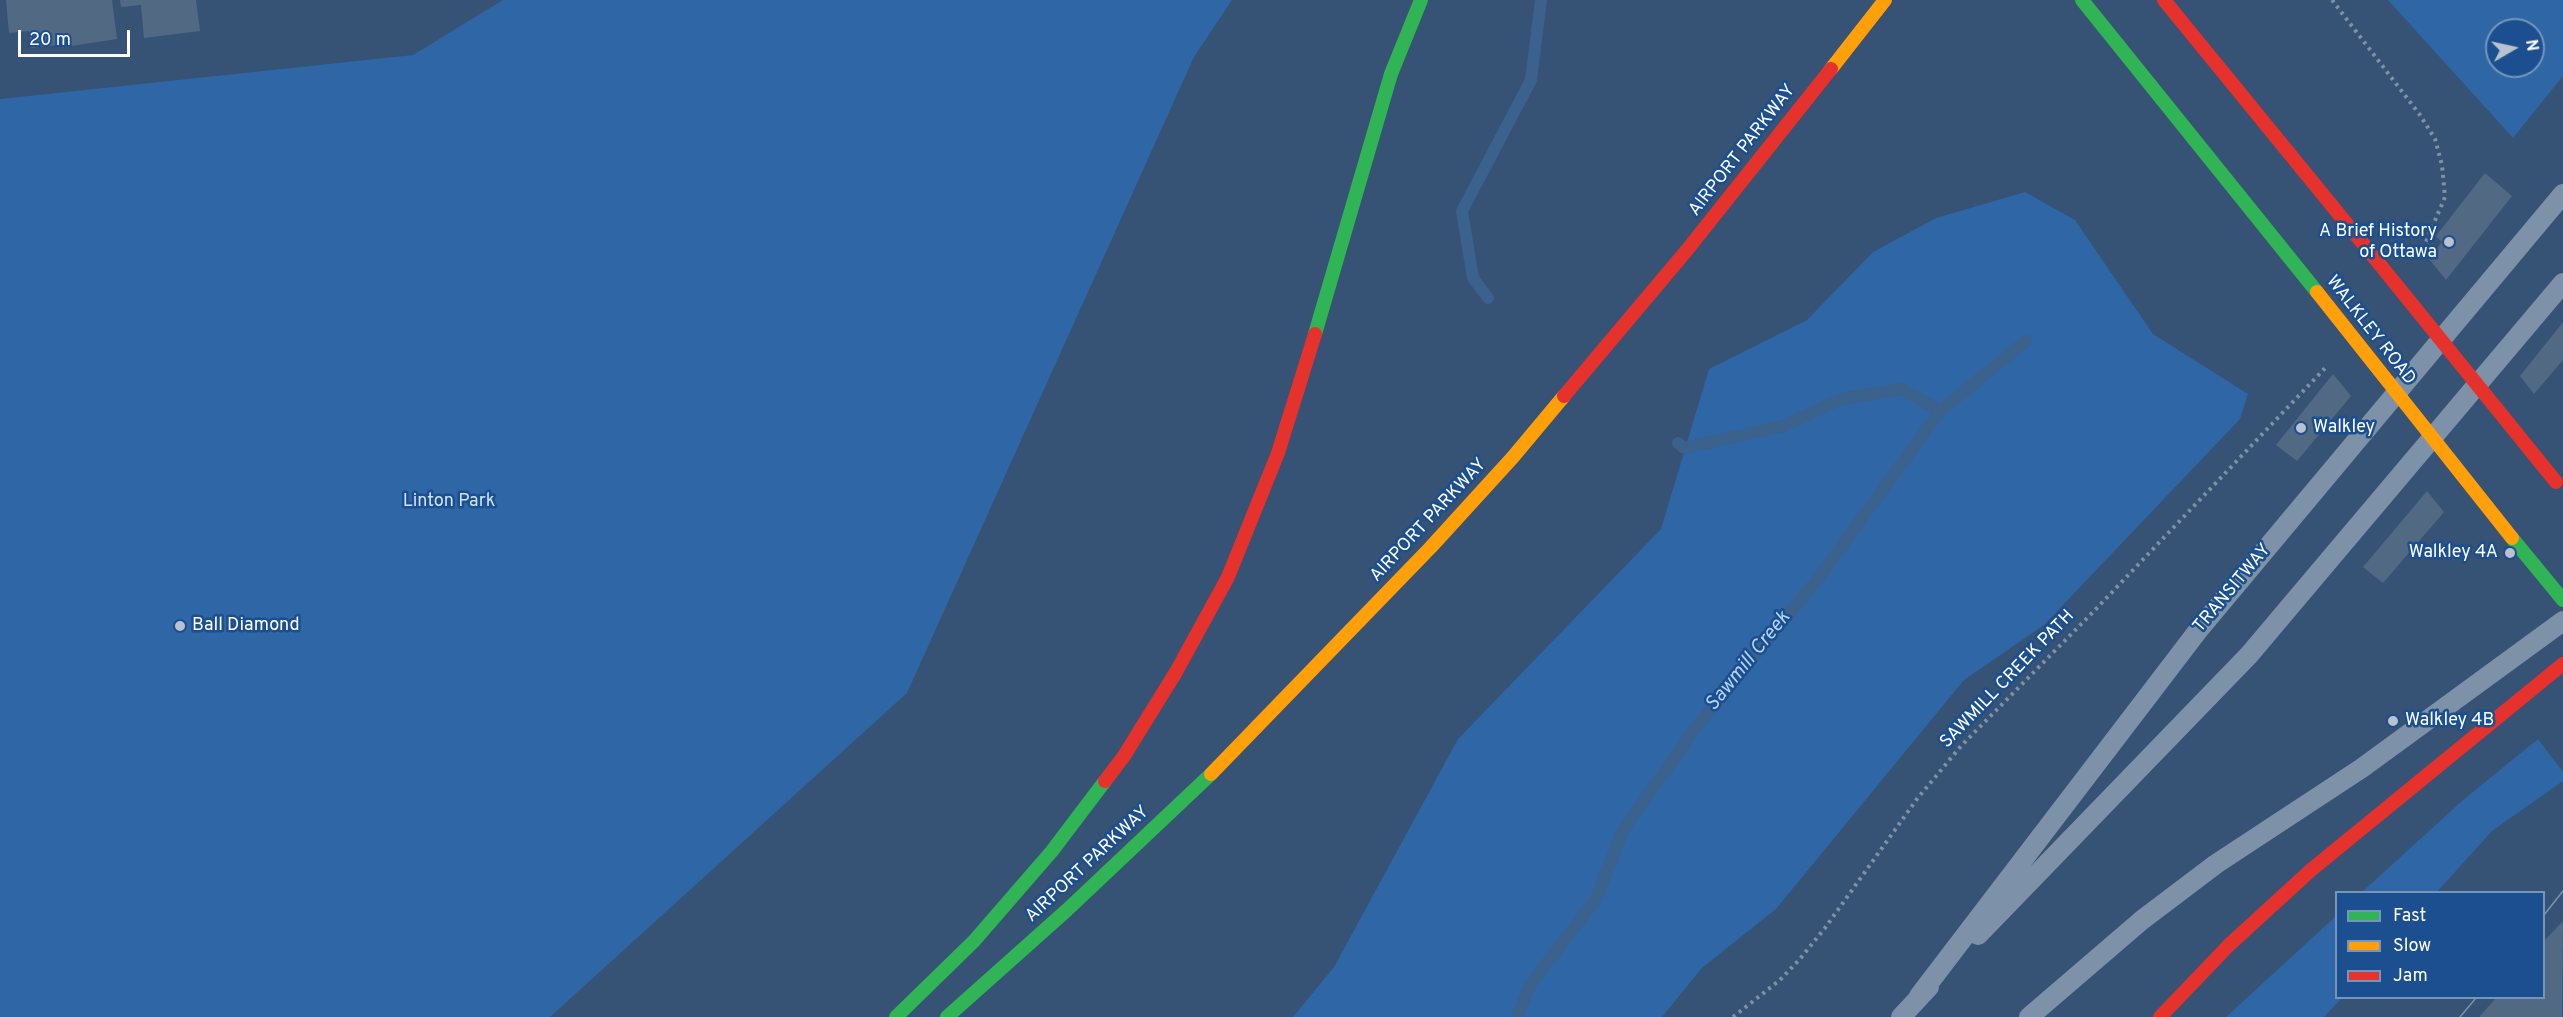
<!DOCTYPE html>
<style>
body{margin:0}
#map{position:relative;width:2563px;height:1017px;overflow:hidden;background:#365274;font-family:Overpass,sans-serif}
canvas{display:block}
.legend{position:absolute;left:2335px;top:891px;width:210px;height:108px;box-sizing:border-box;background:#1b4f8f;border:2px solid #7695bc;margin:0;padding:8px 10px;list-style:none;font-size:18px;color:#fff}
.legend li{display:flex;align-items:center;gap:12px;height:30px}
.legend b{width:30px;border:2px solid #7695bc}
.north{position:absolute;left:2485px;top:18px;width:60px;height:60px;box-sizing:border-box;background:#1b4f8f;border:2px solid #7695bc;border-radius:50%;rotate:81deg;font-size:16px;font-weight:700;line-height:24px;text-align:center;color:#fff}
.north::after{content:'';display:block;margin:auto;width:21px;height:27px;background:#b9c2ce;clip-path:polygon(50% 0,100% 100%,50% 72%,0 100%)}
.scale{position:absolute;left:18px;top:30px;width:112px;height:27px;box-sizing:border-box;border:3px solid #fff;border-top:0;padding-left:8px;font-size:18px;line-height:21px;white-space:nowrap;color:#fff;-webkit-text-stroke:4px #1b4f8f;paint-order:stroke}
</style>
<div id="map">
<canvas width="2563" height="1017"></canvas>
<ul class="legend">
<li><b style="height:8px;background:#30b455"></b>Fast</li>
<li><b style="height:8px;background:#ff9f0a"></b>Slow</li>
<li><b style="height:8px;background:#e5322d"></b>Jam</li>
</ul>
<div class="north">N</div>
<div class="scale">20 m</div>
</div>
<script>
const context = document.querySelector('canvas').getContext('2d');
context.lineJoin = 'round';
function fill(path, color) { context.fillStyle = color; context.fill(path, 'evenodd'); }
const poly = rows => new Path2D(rows.map(r => 'M' + r).join(''));
function stroke(path, color, width, dash) { context.strokeStyle = color; context.lineWidth = width; context.lineCap = dash ? 'butt' : 'round'; context.setLineDash(dash || []); context.stroke(path); }
function label(font, color, halo, rows, align = 'center') {
  context.font = font + ' Overpass,sans-serif'; context.lineWidth = 5; context.setLineDash([]); context.textBaseline = 'middle'; context.strokeStyle = halo; context.fillStyle = color; for (const [text, x, y, turn = 0] of rows) {
    context.save(); context.translate(x, y); context.rotate((+turn || 0) * Math.PI / 180); context.textAlign = isNaN(turn) ? turn : align; if (halo) context.strokeText(text, 0, 0); context.fillText(text, 0, 0); context.restore();
  }
}
fill(poly([
 [503,0,1232,0,1194,57,907,693,550,1017,0,1017,0,99,413,55],
 [2388,0,2563,0,2563,76,2513,138],
 [2497,30,2533,30,2533,66,2497,66],
 [2025,192,2075,220,2153,334,2248,394,2240,419,2044,625,1964,680,1776,909,1702,968,1662,1017,1293,1017,1334,967,1458,739,1661,529,1709,369,1807,320,1873,252,1936,218],
 [2538,739,2563,772,2563,781,2492,831,2437,892,2362,892,2463,800],
 [2336,916,2336,998,2342,998,2324,1017,2226,1017]
]), '#2f66a5');
stroke(poly([
 [1488,298,1473,278,1462,211,1531,80,1541,0],
 [1678,443,1684,448,1783,426,1841,399,1902,389,1940,411],
 [1517,1017,1530,985,1596,899,1623,830,1698,725,1820,576,1940,411,2026,341]
]), '#3b618d', 12);
fill(poly([
 [6,0,112,0,117,39,65,47,57,45,31,48,29,31,9,33],
 [120,0,196,0,200,31,144,38,141,5,121,7],
 [2485,173,2512,196,2446,280,2429,259,2442,242,2436,236],
 [2563,322,2563,360,2534,394,2520,376],
 [2333,374,2351,396,2297,461,2276,445],
 [2427,491,2444,512,2383,583,2363,567],
 [2563,921,2562,1017,2479,1017,2496,998,2544,998,2544,941]
]), '#526984');
stroke(poly([
 [2332,0,2420,115,2435,139,2442,165,2445,197,2420,256],
 [1733,1017,1780,980,1799,960,1825,928,1917,799,1961,746,2096,609,2328,365]
]), '#7d92a8', 4, [3, 4.5]);
stroke(poly([
 [1978,935,2249,655,2563,283],
 [1919,996,2200,628,2563,194],
 [1901,1017,1929,987],
 [2029,1017,2142,920,2216,864,2362,768,2563,621]
]), '#7d92a8', 20);
stroke(poly([
 [2082,0,2317,292],
 [1315,334,1391,74,1421,0],
 [2512,538,2563,600],
 [896,1017,974,941,1052,851,1105,781],
 [947,1017,1067,910,1211,774]
]), '#30b455', 14);
stroke(poly([
 [1831,69,1885,0],
 [1211,774,1431,547,1513,457,1564,396]
]), '#ff9f0a', 14);
stroke(poly([
 [2164,0,2360,240],
 [1564,396,1687,250,1831,69],
 [1105,781,1124,756,1176,672,1228,577,1278,453,1315,334],
 [2160,1017,2229,945,2311,870,2563,664]
]), '#e5322d', 14);
stroke(poly([
 [2544,915,2563,891],
 [2460,1017,2476,998]
]), '#7e92a7', 1.5);
stroke(poly([
 [2317,292,2512,538]
]), '#ff9f0a', 14);
stroke(poly([
 [2360,240,2556,482]
]), '#e5322d', 14);
for (const [x, y, r, color] of [
 [2449,242,6,"#b9c2ce"],
 [2301,428,6,"#b9c2ce"],
 [2510,553,6,"#b9c2ce"],
 [180,626,6,"#b9c2ce"],
 [2393,721,6,"#b9c2ce"]
]) { const dot = new Path2D(); dot.arc(x, y, r, 0, 2 * Math.PI); context.fillStyle = color; context.fill(dot); stroke(dot, '#1b4f8f', 2); }
label('18px', '#fff', '#1b4f8f', [
 ["AIRPORT PARKWAY",1743,151,-52],
 ["WALKLEY ROAD",2370,331,52],
 ["AIRPORT PARKWAY",1429,521,-47],
 ["TRANSITWAY",2233,589,-50],
 ["SAWMILL CREEK PATH",2008,680,-46],
 ["AIRPORT PARKWAY",1088,865,-43]
]);
label('18px', '#fff', '#1b4f8f', [
 ["A Brief History",2437,232,"right"],
 ["of Ottawa",2437,253,"right"],
 ["Walkley",2313,428],
 ["Walkley 4A",2498,553,"right"],
 ["Ball Diamond",192,626],
 ["Walkley 4B",2405,721]
], 'left');
label('18px', '#cfe3fa', '#1b4f8f', [
 ["Linton Park",449,502]
]);
label('italic 20px', '#b5d3f5', '#1b4f8f', [
 ["Sawmill Creek",1749,662,-51]
]);
</script>
